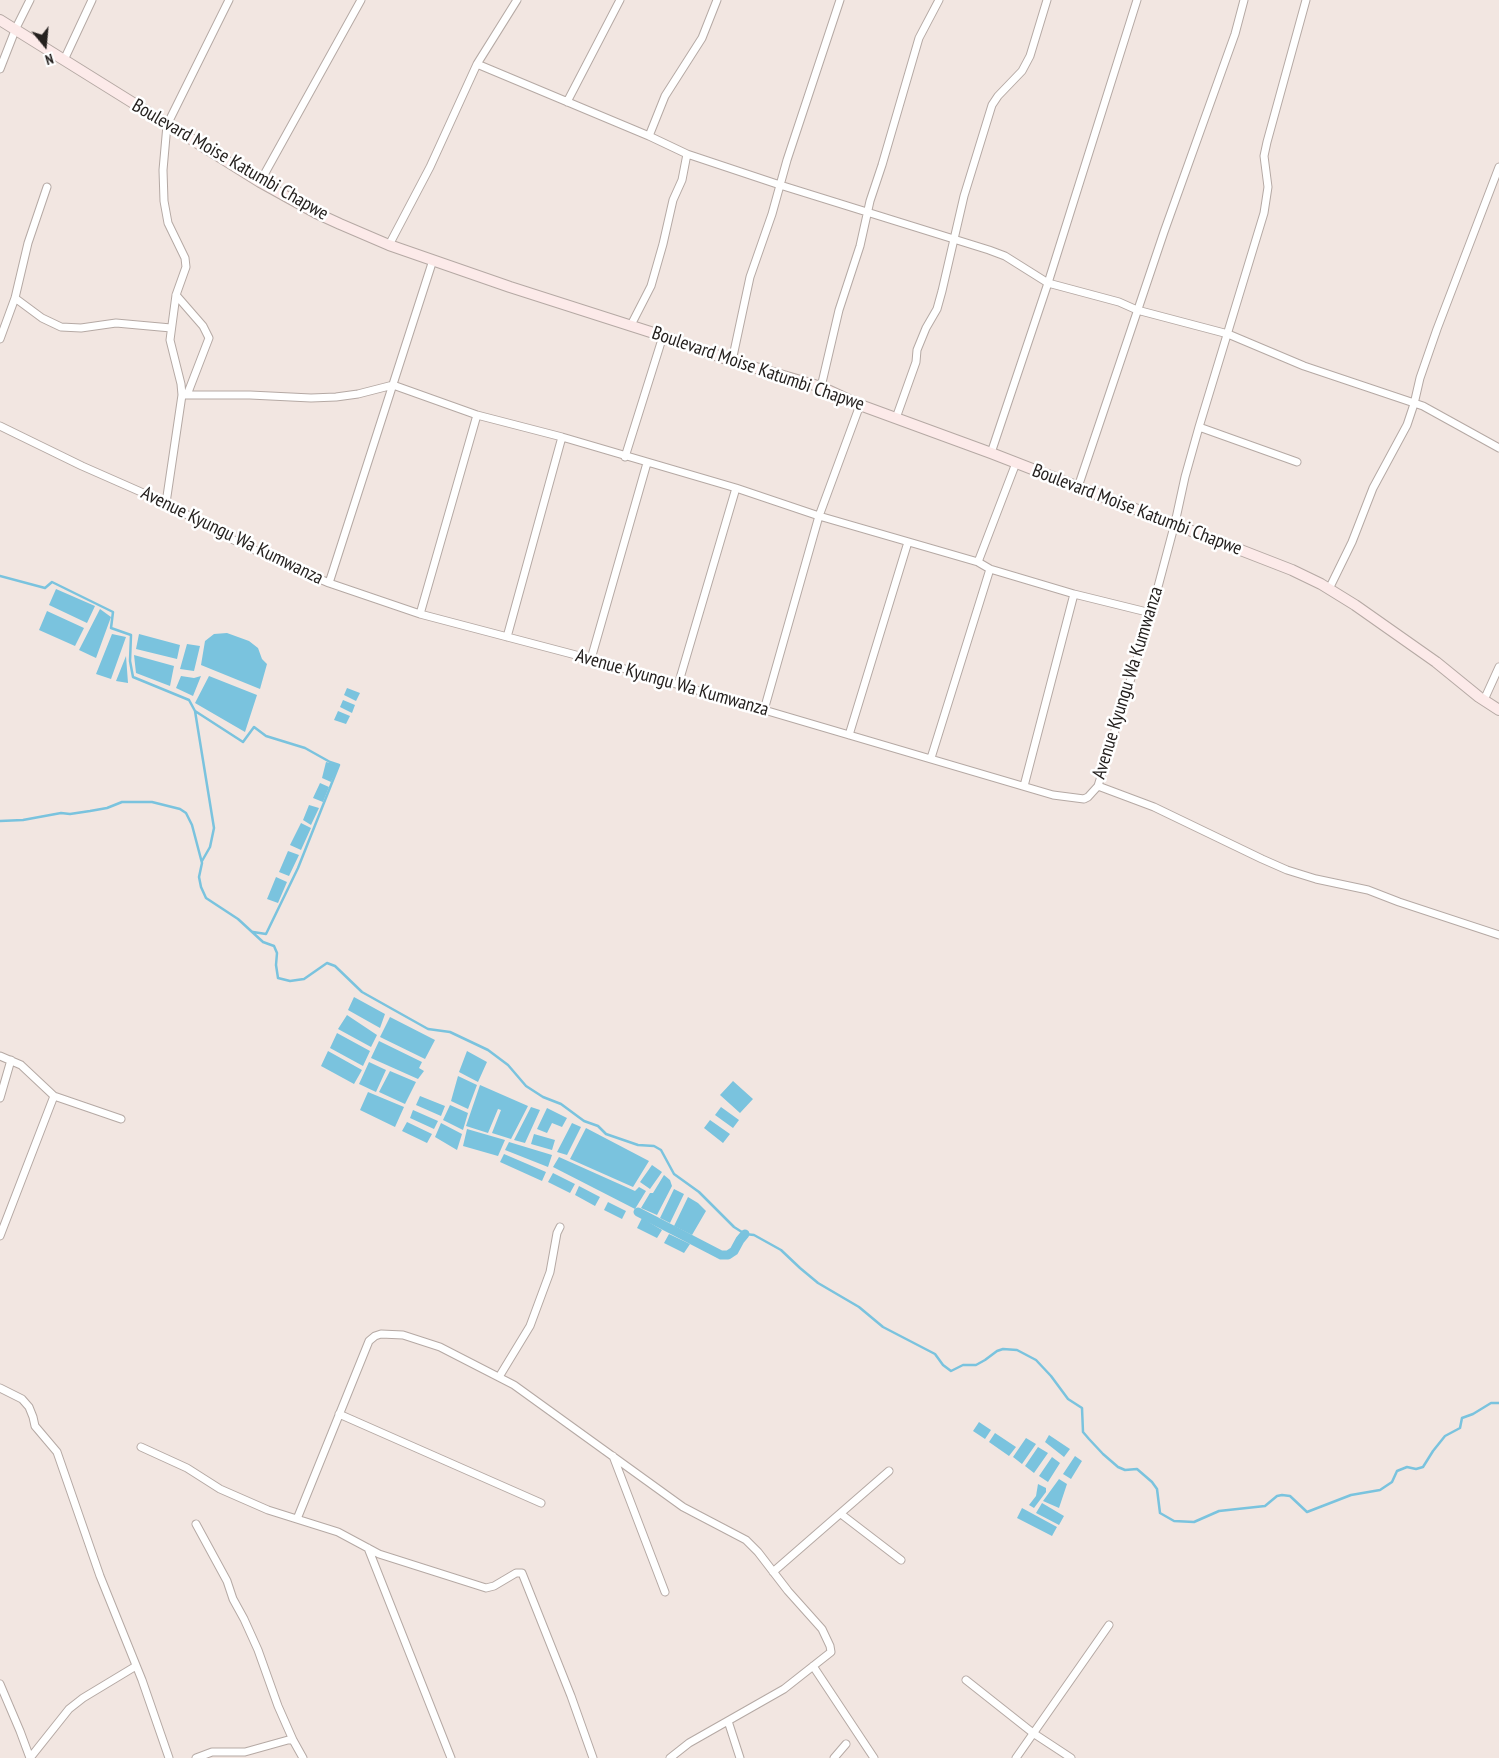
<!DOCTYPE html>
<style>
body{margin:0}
#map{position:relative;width:1499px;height:1758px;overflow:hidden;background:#f2e6e1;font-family:"PT Sans Narrow",sans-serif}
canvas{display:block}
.north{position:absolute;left:20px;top:20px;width:50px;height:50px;-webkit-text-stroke:4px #fff;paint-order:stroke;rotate:163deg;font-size:14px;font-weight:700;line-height:20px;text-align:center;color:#25211f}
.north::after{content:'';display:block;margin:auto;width:18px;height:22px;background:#25211f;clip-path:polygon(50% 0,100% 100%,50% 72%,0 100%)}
</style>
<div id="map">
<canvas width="1499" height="1758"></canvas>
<div class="north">N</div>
</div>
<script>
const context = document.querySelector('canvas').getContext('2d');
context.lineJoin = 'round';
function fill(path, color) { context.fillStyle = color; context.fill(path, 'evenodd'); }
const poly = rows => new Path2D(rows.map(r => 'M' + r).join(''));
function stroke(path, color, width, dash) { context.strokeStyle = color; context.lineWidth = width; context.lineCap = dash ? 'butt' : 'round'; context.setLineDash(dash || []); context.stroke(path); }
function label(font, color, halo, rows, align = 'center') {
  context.font = font + ' "PT Sans Narrow",sans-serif'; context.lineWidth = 5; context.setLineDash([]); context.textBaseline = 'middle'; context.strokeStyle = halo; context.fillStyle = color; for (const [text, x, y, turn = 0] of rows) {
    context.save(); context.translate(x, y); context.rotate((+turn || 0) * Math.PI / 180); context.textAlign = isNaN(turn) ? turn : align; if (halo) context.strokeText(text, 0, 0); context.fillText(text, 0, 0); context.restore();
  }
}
fill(poly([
 [56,589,95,606,87,623,49,605],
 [100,609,111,617,96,658,79,650],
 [47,611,84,628,75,646,39,630],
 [227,633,249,641,258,648,262,659,267,664,260,689,201,665,205,641,214,634],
 [112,634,126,637,111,679,96,674],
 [139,634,180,645,177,659,136,649],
 [187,644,200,646,194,671,180,669],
 [134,655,174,666,170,686,136,673],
 [126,656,128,683,116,681],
 [181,676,194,678,201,676,193,696,176,688],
 [209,676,257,695,245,732,195,703],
 [347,688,360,693,356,701,344,695],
 [343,700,355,705,352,713,340,707],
 [338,711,350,716,346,724,334,720],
 [326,762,339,765,331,782,322,778],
 [320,783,329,787,323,802,313,798],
 [309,805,319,808,311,825,303,820],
 [301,823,311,828,301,850,290,845],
 [288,851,299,855,289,876,279,872],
 [276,877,287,882,278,903,267,899],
 [354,997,385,1014,380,1028,348,1010],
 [347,1015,377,1035,371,1047,338,1029],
 [390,1017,435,1040,425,1059,380,1037],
 [337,1033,370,1051,363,1066,330,1048],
 [379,1041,422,1062,419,1068,424,1071,418,1079,371,1058],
 [328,1051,362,1070,354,1084,321,1066],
 [467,1051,487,1062,478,1082,459,1072],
 [369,1062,386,1070,376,1092,359,1084],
 [390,1071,416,1082,405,1104,379,1092],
 [458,1076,477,1085,468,1109,451,1101],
 [733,1081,753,1099,740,1113,720,1095],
 [480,1085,528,1106,511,1139,492,1133,501,1110,498,1109,488,1133,466,1126],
 [368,1092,404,1107,395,1127,360,1110],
 [420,1096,445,1106,441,1116,416,1105],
 [450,1105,468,1113,463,1130,443,1120],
 [531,1107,540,1110,525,1143,514,1140],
 [721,1107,739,1120,733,1128,715,1115],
 [547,1108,567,1118,562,1127,552,1123,547,1133,537,1129],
 [413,1110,438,1121,434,1129,410,1118],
 [710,1120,730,1134,723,1143,704,1128],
 [407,1122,432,1134,427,1143,402,1131],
 [441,1123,462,1134,457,1150,435,1137],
 [572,1123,581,1127,567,1155,557,1152],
 [586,1128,649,1161,633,1187,570,1159],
 [467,1129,505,1140,498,1156,463,1146],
 [534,1134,555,1140,552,1150,531,1144],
 [509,1142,552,1155,548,1167,505,1150],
 [504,1154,546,1172,542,1181,500,1162],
 [559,1157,635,1191,639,1187,646,1191,635,1209,553,1167],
 [652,1165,662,1172,650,1189,640,1182],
 [553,1173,575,1184,570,1193,548,1182],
 [664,1175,670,1180,672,1186,657,1215,641,1208,650,1193,653,1193],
 [579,1186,600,1197,595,1206,575,1195],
 [674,1189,684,1194,670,1223,660,1218],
 [688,1197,698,1203,706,1211,692,1235,674,1226],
 [608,1202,626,1211,622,1219,604,1210],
 [642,1218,662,1230,657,1238,637,1228],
 [669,1234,690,1244,684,1253,664,1243],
 [979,1422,991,1430,985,1439,973,1431],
 [995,1433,1016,1447,1009,1456,989,1442],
 [1049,1435,1070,1449,1064,1457,1045,1442],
 [1026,1438,1036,1444,1022,1464,1013,1457],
 [1038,1447,1048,1453,1034,1473,1025,1466],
 [1075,1456,1082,1461,1071,1479,1063,1474],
 [1052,1457,1060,1463,1048,1482,1039,1476],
 [1059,1479,1067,1484,1059,1508,1043,1501],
 [1038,1484,1046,1488,1046,1492,1034,1508,1029,1505,1036,1496],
 [1042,1503,1064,1516,1059,1525,1036,1513],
 [1022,1508,1057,1527,1052,1536,1017,1518]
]), '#7ac3de');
stroke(poly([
 [0,576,45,588,52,582,113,612,111,628,131,635,130,661,133,677,189,700,195,711,243,742,254,727,266,736,305,748,330,762,339,765,298,868,266,934,253,932],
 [195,711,214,828,210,847,202,861],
 [0,821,23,820,61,813,70,814,90,811,107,808,122,802,152,802,180,809,186,813,192,825,202,863,199,877,201,887,206,898,238,919,263,942,274,946,277,953,276,965,278,978,290,981,304,979,327,963,335,966,362,992,428,1029,450,1032,488,1050,508,1065,526,1086,543,1097,561,1104,584,1121,598,1126,606,1134,638,1145,654,1146,661,1150,674,1174,699,1192,734,1227,745,1234,754,1235,781,1250,800,1268,818,1283,859,1307,883,1327,935,1354,943,1365,951,1371,963,1365,976,1365,985,1360,997,1351,1003,1349,1017,1350,1036,1360,1051,1376,1068,1399,1082,1408,1083,1432,1089,1439,1103,1454,1118,1467,1125,1470,1137,1469,1152,1482,1157,1489,1160,1513,1174,1521,1194,1522,1219,1511,1265,1506,1277,1496,1282,1495,1290,1496,1307,1512,1351,1495,1380,1490,1392,1482,1397,1471,1407,1467,1416,1469,1423,1467,1433,1451,1445,1436,1460,1428,1462,1418,1473,1414,1491,1403,1499,1403]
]), '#7ac3de', 2.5);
stroke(poly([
 [638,1212,721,1255,728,1255,734,1251,740,1240,745,1234]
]), '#7ac3de', 9);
const street = poly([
 [64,60,92,0],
 [477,64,649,136],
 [0,69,16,28,30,0],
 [567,102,620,0],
 [687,154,780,185,989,250,1005,256,1048,283,1119,302,1137,310,1228,334,1304,366,1423,406,1499,448],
 [260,182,361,0],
 [389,245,430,167,477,64,517,0],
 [176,295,203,326,209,338,187,395],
 [15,298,42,318,61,327,81,328,116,323,171,328],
 [631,325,651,286,663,244,673,200,682,180,687,154,649,136,665,96,702,38,717,0],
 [0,339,15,298,28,243,47,187],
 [732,361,750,277,772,214,787,160,840,0],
 [821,387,839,310,860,246,870,201,882,165,919,38,939,0],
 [182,395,250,395,311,398,336,397,358,394,393,385,477,415,562,437,736,488,819,516,978,562,990,569,1074,594,1151,613],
 [896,418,916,362,917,350,926,328,937,309,942,291,964,196,992,105,998,96,1022,71,1030,56,1047,0],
 [0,426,82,466,166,503,223,535,280,562,329,583,420,614,591,659,1053,795,1084,799,1088,797,1098,786,1151,613,1175,523,1185,477,1199,427,1264,213,1268,187,1264,156,1267,142,1306,0],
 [1199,427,1297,462],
 [991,453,1048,283,1137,0],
 [625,457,663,336],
 [1078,487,1164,232,1235,34,1244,0],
 [166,503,182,395,181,384,170,340,176,295,186,267,185,258,168,223,164,201,163,170,167,125,229,0],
 [978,562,1016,463],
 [329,583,433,260],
 [1329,589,1352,542,1373,488,1407,425,1414,404,1420,378,1437,329,1499,167],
 [420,614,477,415],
 [507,637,562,437],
 [591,659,647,463],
 [678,685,736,488],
 [1484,700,1499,667],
 [764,710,819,516,860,405],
 [849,735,908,542],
 [931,758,990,569],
 [1024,786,1074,594],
 [1098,786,1154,807,1262,859,1287,870,1316,879,1368,890,1399,902,1499,935],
 [0,1056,21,1065,54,1096,121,1119],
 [0,1098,11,1060],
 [0,1236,54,1096],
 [499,1377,530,1326,550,1272,557,1233,560,1227],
 [0,1388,22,1399,29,1407,33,1417,35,1426,57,1452,100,1576,142,1680,169,1758],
 [339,1414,541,1503],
 [141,1447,187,1468,220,1489,268,1510,338,1532,379,1554,486,1588,494,1586,516,1573,522,1573,571,1696,593,1758],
 [613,1456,665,1592],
 [841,1514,901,1560],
 [297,1519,369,1341,375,1336,381,1334,403,1335,440,1347,514,1385,683,1507,746,1540,758,1552,788,1591,822,1629,830,1646,831,1652,784,1689,689,1743,670,1758],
 [196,1524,227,1581,233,1599,244,1619,258,1650,278,1706,293,1740],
 [368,1548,451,1758],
 [773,1572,889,1471],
 [813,1666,874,1758],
 [966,1680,1033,1733,1071,1758],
 [0,1684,20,1731,30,1758],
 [728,1721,740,1758],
 [30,1758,69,1709,83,1698,136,1666],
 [196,1758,212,1752,245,1752,288,1740,293,1740,303,1758],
 [834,1758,846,1744],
 [1016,1758,1109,1625]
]);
const secondary = poly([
 [0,20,260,182,316,213,340,224,389,245,510,287,663,336,732,361,821,387,860,405,991,453,1292,570,1321,584,1355,605,1436,662,1479,697,1499,710]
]);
stroke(street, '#b5a9a4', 9);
stroke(secondary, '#b5a9a4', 12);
stroke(street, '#fff', 7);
stroke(secondary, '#fceae9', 10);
label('19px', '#25211f', '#fff', [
 ["Boulevard Moise Katumbi Chapwe",230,160,30],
 ["Boulevard Moise Katumbi Chapwe",758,369,19],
 ["Boulevard Moise Katumbi Chapwe",1137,510,21],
 ["Avenue Kyungu Wa Kumwanza",232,536,26],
 ["Avenue Kyungu Wa Kumwanza",672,683,16],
 ["Avenue Kyungu Wa Kumwanza",1128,683,-73]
]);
</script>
